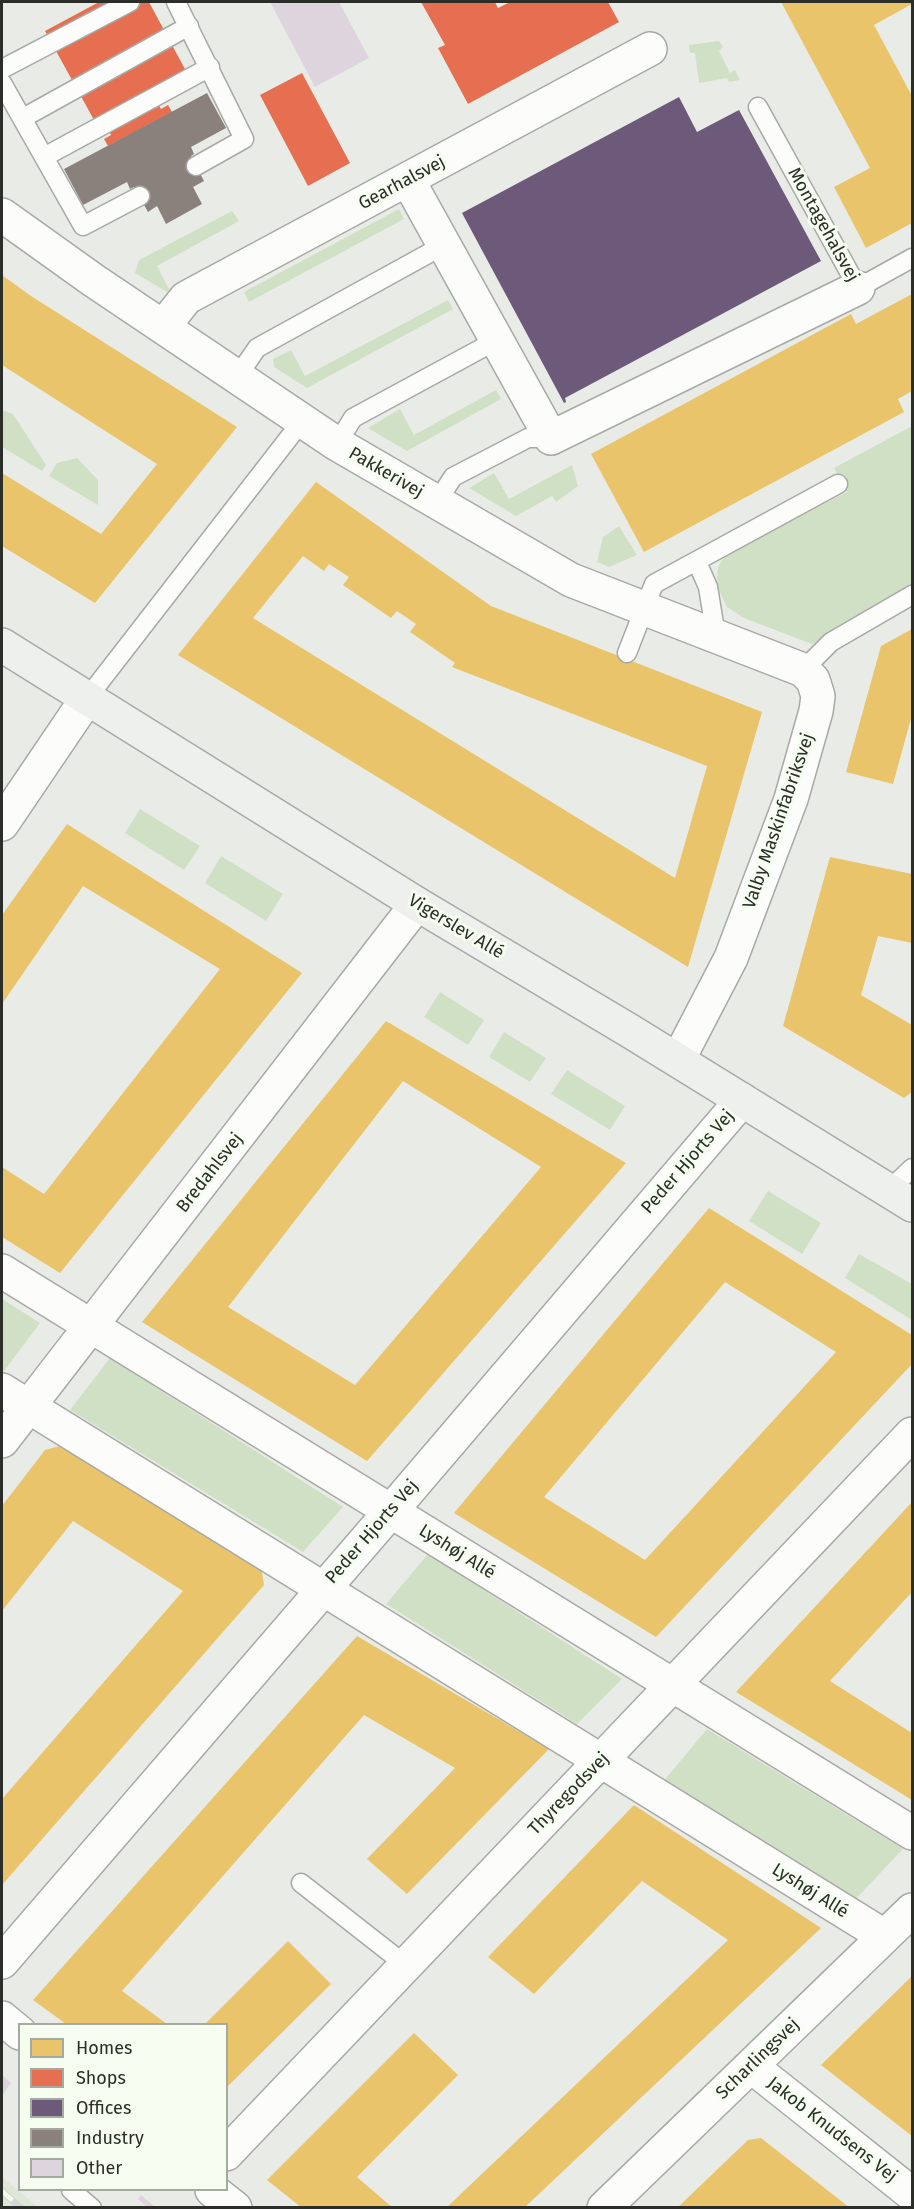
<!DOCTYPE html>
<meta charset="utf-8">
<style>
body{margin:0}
#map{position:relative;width:914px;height:2209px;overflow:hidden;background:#e9ece6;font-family:"Fira Sans",sans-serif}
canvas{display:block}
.frame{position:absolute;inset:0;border:3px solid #2a2d28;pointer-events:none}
.legend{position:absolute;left:18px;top:2023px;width:210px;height:168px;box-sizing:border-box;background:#f5fdf0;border:2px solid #a4aaa0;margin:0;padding:8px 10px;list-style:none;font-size:18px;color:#2a2d28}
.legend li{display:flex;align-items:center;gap:12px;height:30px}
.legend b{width:30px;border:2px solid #a4aaa0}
</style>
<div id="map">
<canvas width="914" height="2209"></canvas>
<div class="frame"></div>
<ul class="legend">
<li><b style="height:16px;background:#e9c46a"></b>Homes</li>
<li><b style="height:16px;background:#e76f51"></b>Shops</li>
<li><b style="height:16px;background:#6d597a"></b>Offices</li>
<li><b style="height:16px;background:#8a817c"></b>Industry</li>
<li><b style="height:16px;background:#ded4de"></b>Other</li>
</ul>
</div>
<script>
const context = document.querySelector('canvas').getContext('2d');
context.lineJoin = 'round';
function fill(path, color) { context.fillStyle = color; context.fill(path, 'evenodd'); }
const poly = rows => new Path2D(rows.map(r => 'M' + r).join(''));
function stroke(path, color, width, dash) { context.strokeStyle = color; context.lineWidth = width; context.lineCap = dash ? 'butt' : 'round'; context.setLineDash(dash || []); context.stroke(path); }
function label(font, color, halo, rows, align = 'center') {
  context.font = font + ' "Fira Sans",sans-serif'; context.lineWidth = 6; context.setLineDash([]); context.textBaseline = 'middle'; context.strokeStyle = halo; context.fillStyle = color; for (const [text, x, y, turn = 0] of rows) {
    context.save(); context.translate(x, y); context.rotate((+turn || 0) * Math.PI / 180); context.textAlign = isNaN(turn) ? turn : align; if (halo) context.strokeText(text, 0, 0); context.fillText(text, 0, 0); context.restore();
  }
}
fill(poly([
 [2,2177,38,2207,2,2207]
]), '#dee6d8');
fill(poly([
 [719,41,723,47,719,51,730,73,735,70,740,80,729,82,727,78,699,83,695,53,690,53,689,45],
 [399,209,404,219,249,302,244,292],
 [232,211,239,221,157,266,172,295,135,273,139,260],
 [448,300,453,309,307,388,274,367,273,359,291,350,305,376],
 [496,390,501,399,407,451,368,428,400,409,414,435],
 [2,410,13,414,46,465,42,471,2,447],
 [912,426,912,590,812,644,744,618,727,607,719,590,717,578,718,567,723,559,742,546,847,492,834,468],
 [77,458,98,480,98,505,49,476,57,463],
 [572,465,578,486,556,502,552,496,516,516,469,488,494,473,509,499],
 [619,526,637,555,609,567,597,562,603,537],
 [140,809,200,846,184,870,125,833],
 [221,856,283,894,266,921,205,883],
 [440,992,484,1020,468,1045,424,1017],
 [504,1032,546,1058,530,1082,489,1057],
 [567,1070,625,1106,610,1130,551,1094],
 [768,1191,821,1223,802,1254,749,1221],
 [859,1254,912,1284,912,1320,845,1278],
 [2,1299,40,1323,4,1371,2,1369],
 [110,1358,343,1507,303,1552,70,1410],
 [428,1554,622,1679,577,1724,386,1604],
 [707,1729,903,1849,850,1905,662,1783]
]), '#d0e0c4');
fill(poly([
 [781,2,912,2,912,4,874,25,912,96,912,223,866,248,834,187,870,168],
 [2,275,31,296,237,427,95,603,2,546,2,473,101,534,157,464,2,365],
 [912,294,912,391,898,399,904,412,644,552,591,454,851,314,856,324],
 [316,482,491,606,762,712,688,967,178,655],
 [303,556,324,571,329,564,349,577,343,585,391,618,397,611,416,624,410,632,455,663,452,667,707,766,675,878,253,618],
 [912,629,912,715,893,784,846,772,881,646],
 [67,824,302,973,60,1273,2,1237,2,1167,44,1194,220,969,83,886,2,1004,2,915],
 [830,857,912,874,912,943,878,936,861,995,912,1025,912,1092,904,1098,783,1026],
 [386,1021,626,1163,367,1461,142,1322],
 [403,1081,541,1167,355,1385,228,1307],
 [709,1208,912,1335,912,1364,656,1637,454,1513],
 [725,1282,836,1352,645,1560,544,1497],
 [60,1446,261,1567,264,1585,2,1885,2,1799,183,1591,73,1521,2,1611,2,1506,45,1450],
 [912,1502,912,1592,830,1681,912,1733,912,1800,736,1692],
 [357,1636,549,1749,407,1894,367,1859,455,1768,364,1715,122,1991,167,2024,66,2024,33,2000],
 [634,1805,821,1928,524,2208,446,2208,728,1940,642,1881,534,1994,488,1957],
 [288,1941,331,1984,226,2088,226,2024,205,2024],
 [912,1976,912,2136,821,2065],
 [414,2033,458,2075,357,2177,393,2208,302,2208,267,2180],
 [761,2138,850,2208,677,2208,748,2140]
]), '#e9c46a');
fill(poly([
 [99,2,149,2,186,71,150,90,161,109,168,105,172,112,108,146,104,139,111,135,101,116,94,120,45,31],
 [421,2,495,2,498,8,510,2,608,2,619,22,468,104,438,48,445,45],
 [302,73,350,163,308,186,260,95]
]), '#e76f51');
fill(poly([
 [679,97,697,132,739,110,821,261,565,398,566,402,564,403,462,213]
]), '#6d597a');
fill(poly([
 [207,93,226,128,191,147,194,154,191,156,204,181,193,187,202,204,166,224,157,206,148,212,134,187,130,189,127,182,83,205,64,169]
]), '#8a817c');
fill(poly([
 [270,2,339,2,369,58,315,87],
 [2,2075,11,2083,2,2096],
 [141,2195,156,2208,148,2208,138,2199]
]), '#ded4de');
const lane = poly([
 [176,2,244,139,196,166],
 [2,69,130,2],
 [2,83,83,226,140,196],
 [758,107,858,288,912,258],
 [23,118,189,26],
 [44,157,210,67],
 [237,377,257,348,444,245],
 [337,444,353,418,497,340],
 [437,502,453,477,528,438,551,438],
 [697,562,708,587,716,636],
 [627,653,654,584,838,484],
 [803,670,831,642,912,595],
 [88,697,302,421],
 [889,1190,912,1168],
 [301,1883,407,1966],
 [71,2190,92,2208]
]);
const street = poly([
 [408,180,551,438,858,288],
 [2,215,93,280,337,444,571,580,803,670,813,680,818,696,816,711,791,799,731,958,678,1060],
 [163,327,186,298,650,49],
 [2,824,88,697],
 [2,1271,912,1833],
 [2,1390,884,1936],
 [2,1441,417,904],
 [2,1962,391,1511,742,1100],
 [2,2018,20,2033],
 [751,2066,912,2194],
 [226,2154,912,1434],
 [212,2190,235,2208],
 [604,2208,912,1910]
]);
const secondary = poly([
 [2,645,417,904,630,1031,912,1205]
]);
stroke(lane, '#a7a9a5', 21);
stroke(street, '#a7a9a5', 36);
stroke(secondary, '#a7a9a5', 36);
stroke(lane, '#fcfcfb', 18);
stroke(street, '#fcfcfb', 33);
stroke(secondary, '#eef0ed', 33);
const rail = poly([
 [2,2191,21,2208]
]);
stroke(rail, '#d5d7d4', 7);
stroke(rail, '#f5fdf0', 4.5, [14]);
label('18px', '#2a2d28', '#f5fdf0', [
 ["Gearhalsvej",402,183,-28],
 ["Montagehalsvej",823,225,61],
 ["Pakkerivej",386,473,30],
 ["Valby Maskinfabriksvej",779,821,-71],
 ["Vigerslev Allé",456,927,31],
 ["Peder Hjorts Vej",688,1162,-49],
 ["Bredahlsvej",210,1173,-52],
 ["Peder Hjorts Vej",372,1532,-49],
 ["Lyshøj Allé",457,1552,32],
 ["Thyregodsvej",569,1794,-46],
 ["Lyshøj Allé",810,1891,32],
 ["Scharlingsvej",758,2059,-44],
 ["Jakob Knudsens Vej",832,2130,38]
]);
</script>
